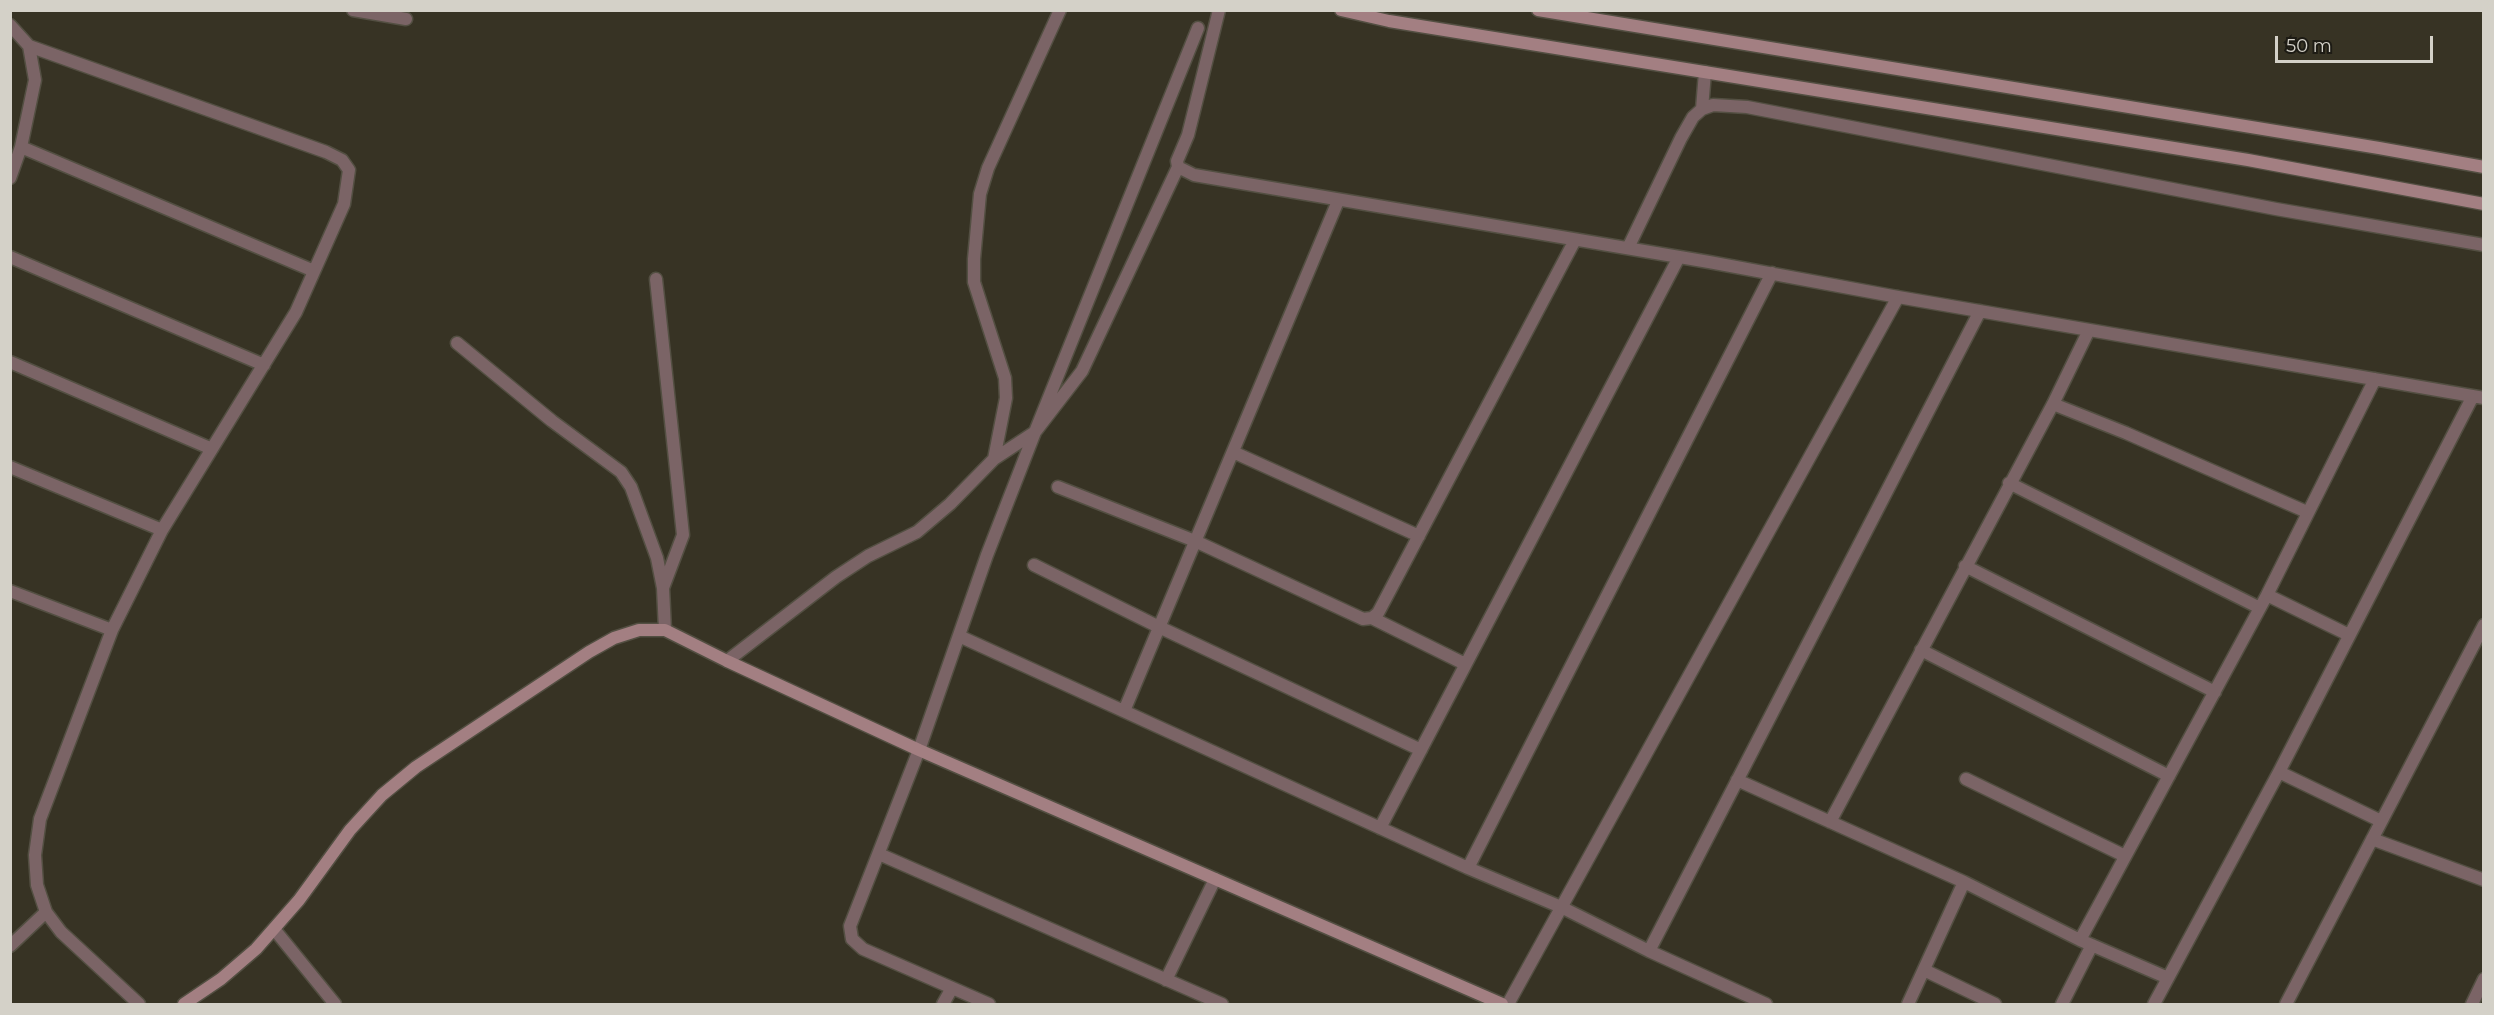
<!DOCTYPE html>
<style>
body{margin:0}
#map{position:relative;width:2494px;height:1015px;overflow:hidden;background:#373324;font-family:Montserrat,sans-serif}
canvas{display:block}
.frame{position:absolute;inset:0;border:12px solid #d4d1c8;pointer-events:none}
.scale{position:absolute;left:2275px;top:36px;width:158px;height:27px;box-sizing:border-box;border:3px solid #d4d1c8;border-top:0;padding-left:8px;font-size:18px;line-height:21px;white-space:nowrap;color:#d4d1c8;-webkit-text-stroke:4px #1d1b14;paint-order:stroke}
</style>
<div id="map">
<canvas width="2494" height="1015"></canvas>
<div class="frame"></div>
<div class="scale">50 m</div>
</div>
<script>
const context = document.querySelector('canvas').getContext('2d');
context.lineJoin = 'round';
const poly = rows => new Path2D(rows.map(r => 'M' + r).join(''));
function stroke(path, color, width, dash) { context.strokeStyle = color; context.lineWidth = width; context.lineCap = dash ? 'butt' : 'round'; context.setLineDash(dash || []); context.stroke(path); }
const lane = poly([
 [656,279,683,535,663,588],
 [457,343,552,421,621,472,631,487,657,558,663,588,665,630]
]);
const street = poly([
 [353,10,406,19],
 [1219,10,1188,135,1177,161,1178,167,1194,175,1709,262,1898,297,2484,398],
 [10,25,29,46,35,80,21,147,10,178],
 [29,46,326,152,342,160,349,170,344,204,296,312,162,530,112,630,40,819,35,855,37,885,46,912,61,932,139,1004],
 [1702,109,1705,72],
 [21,147,314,271],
 [1628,248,1681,138,1693,117,1702,109,1713,105,1747,107,2276,209,2484,245],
 [10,257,264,365],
 [10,362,212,449],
 [2053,404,2126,433,2307,512],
 [1233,452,1419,536],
 [994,459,1006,398,1005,378,974,282,974,259,980,194,988,168,1060,10],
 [10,467,162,530],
 [2009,483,2260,608],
 [1058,487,1195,541,1363,619,1372,618,1378,613,1575,240],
 [1034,565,1159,627,1421,750],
 [1965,566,2215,692],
 [10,591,112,630],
 [2267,595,2375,379],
 [1372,618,1465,664],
 [959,636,1468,868,1561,907,1649,951,1766,1004],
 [1921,650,2169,776],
 [727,661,836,577,868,556,917,532,950,504,994,459,1035,432,1082,371,1178,167],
 [1124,711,1338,201],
 [2279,772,2381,821],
 [1966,779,2125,856],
 [1737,780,1964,882],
 [1830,822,2053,404,2089,330],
 [1380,828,1679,257],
 [2372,839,2484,880],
 [879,854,1222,1004],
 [1468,868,1772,273],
 [274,929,335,1004],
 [2080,940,2267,595,2349,635],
 [10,946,46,912],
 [1649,951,1980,311],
 [1924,970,1995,1004],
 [1166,980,1215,879],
 [943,1004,952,988],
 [989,1004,863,949,852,939,850,926,919,750,987,555,1035,432,1198,28],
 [1508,1004,1898,297],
 [1908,1004,1964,882,2080,940,2168,978],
 [2062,1004,2092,945],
 [2154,1004,2279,772,2473,396],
 [2286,1004,2484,625],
 [2472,1004,2484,979]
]);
const secondary = poly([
 [1341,10,1389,21,2248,160,2484,204],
 [1538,10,2379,148,2484,167],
 [184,1004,221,979,256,949,299,900,350,830,382,795,416,767,589,652,614,638,639,630,665,630,727,661,919,750,1502,1004]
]);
stroke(lane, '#534f42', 15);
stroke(street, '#534f42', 15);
stroke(secondary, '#534f42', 15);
stroke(lane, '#7b6466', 12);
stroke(street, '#7b6466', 12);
stroke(secondary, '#a37f82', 12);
</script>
